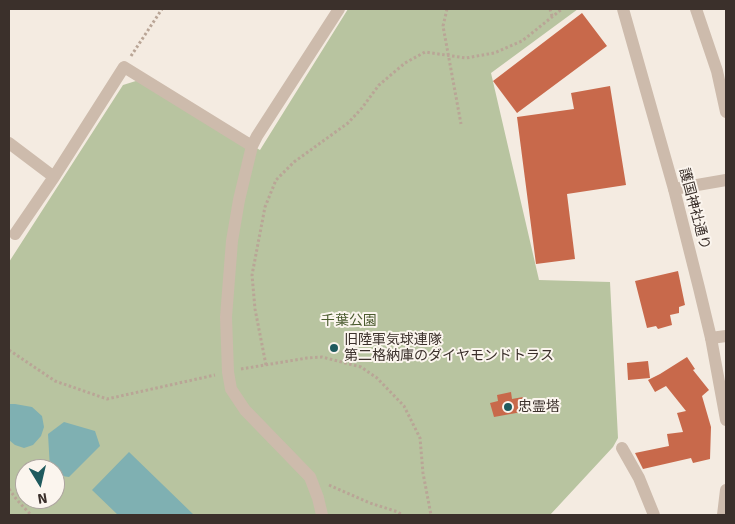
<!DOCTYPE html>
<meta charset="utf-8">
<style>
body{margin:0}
#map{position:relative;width:735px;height:524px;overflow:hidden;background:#f4ebe1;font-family:Signika,sans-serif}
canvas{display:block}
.frame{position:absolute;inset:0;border:10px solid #3b302b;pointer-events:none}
.north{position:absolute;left:15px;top:459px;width:50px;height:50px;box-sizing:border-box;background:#fbf5ee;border:1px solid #aea6a0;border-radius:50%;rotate:171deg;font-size:14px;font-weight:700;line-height:20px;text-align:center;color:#3b302b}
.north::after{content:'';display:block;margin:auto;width:18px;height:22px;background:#1f5a5e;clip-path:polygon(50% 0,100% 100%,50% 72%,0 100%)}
</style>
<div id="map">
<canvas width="735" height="524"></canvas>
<div class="frame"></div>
<div class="north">N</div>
</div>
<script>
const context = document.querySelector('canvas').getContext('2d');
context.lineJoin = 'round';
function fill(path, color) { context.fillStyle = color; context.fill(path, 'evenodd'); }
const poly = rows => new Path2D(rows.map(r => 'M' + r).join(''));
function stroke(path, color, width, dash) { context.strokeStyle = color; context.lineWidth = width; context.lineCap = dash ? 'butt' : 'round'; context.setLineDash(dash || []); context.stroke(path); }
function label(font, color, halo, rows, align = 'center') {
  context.font = font + ' Signika,"Noto Sans JP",sans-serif'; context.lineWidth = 4; context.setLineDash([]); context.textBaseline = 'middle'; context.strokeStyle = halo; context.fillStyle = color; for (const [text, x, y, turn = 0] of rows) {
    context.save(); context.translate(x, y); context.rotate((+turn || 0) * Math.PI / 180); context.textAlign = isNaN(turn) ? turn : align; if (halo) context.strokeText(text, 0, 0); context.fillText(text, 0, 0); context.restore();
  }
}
fill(poly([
 [348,9,578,9,491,73,539,280,610,282,618,438,613,447,550,515,9,515,9,262,123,85,139,80,260,150],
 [25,469,55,469,55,499,25,499]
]), '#b8c4a0');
fill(poly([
 [15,404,32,407,42,416,44,427,41,436,33,445,24,448,15,445,9,440,9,404],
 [64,422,95,431,100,446,69,477,55,475,55,469,50,469,48,434],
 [129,452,194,515,118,515,92,490]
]), '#7fb0b2');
fill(poly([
 [582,13,607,46,517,113,493,81],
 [610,86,626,185,567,194,575,259,536,264,517,117,574,109,571,93],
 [678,271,685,305,679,307,679,313,670,315,672,325,658,329,656,326,647,328,635,281],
 [687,357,695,369,693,370,709,390,702,396,711,427,710,459,693,463,691,458,643,469,635,453,669,446,667,434,683,432,677,413,686,411,666,386,655,392,648,380,660,374],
 [648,361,650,378,628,380,627,363],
 [511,392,512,399,523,397,527,411,494,417,490,403,498,401,497,395]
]), '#c8694b');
stroke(poly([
 [447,9,443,26,461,124],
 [550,9,552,16],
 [131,56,162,9],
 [9,350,55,381,107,399,215,375],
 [266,365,255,309,252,275,265,207,276,180,294,162,348,123,362,108,379,85,405,63,425,52,466,58,494,53,522,41,562,9],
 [241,369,307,358,322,357,361,367,377,378,404,406,420,438,423,473,431,515],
 [329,485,370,503,398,512,402,515],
 [9,489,17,500,31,515]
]), '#b9a596', 3, [2.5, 2.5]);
stroke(poly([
 [696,9,717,71,726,112],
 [9,143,54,177],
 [674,189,726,180],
 [15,234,54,177,124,67,252,146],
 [711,338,726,336],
 [622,448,639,478,654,515],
 [322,515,318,498,310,477,245,410,231,389,228,372,226,317,232,241,239,200,252,146,257,136,339,9]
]), '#cdbbac', 12);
stroke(poly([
 [623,9,674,189,699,288,711,338,726,420],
 [723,515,726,490]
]), '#cdbbac', 12);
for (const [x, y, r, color] of [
 [334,348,5,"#1f5a5e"],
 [508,407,5,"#1f5a5e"]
]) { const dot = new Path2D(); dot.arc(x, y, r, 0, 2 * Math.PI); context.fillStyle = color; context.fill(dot); stroke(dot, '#fbf5ee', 2); }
label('14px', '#3b302b', '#fbf5ee', [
 ["護国神社通り",694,209,75]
]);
label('14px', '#4a5a2e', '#fbf5ee', [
 ["千葉公園",349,321]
]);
label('14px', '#3b302b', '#fbf5ee', [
 ["旧陸軍気球連隊",344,340],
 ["第二格納庫のダイヤモンドトラス",344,356],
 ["忠霊塔",518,407]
], 'left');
</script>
